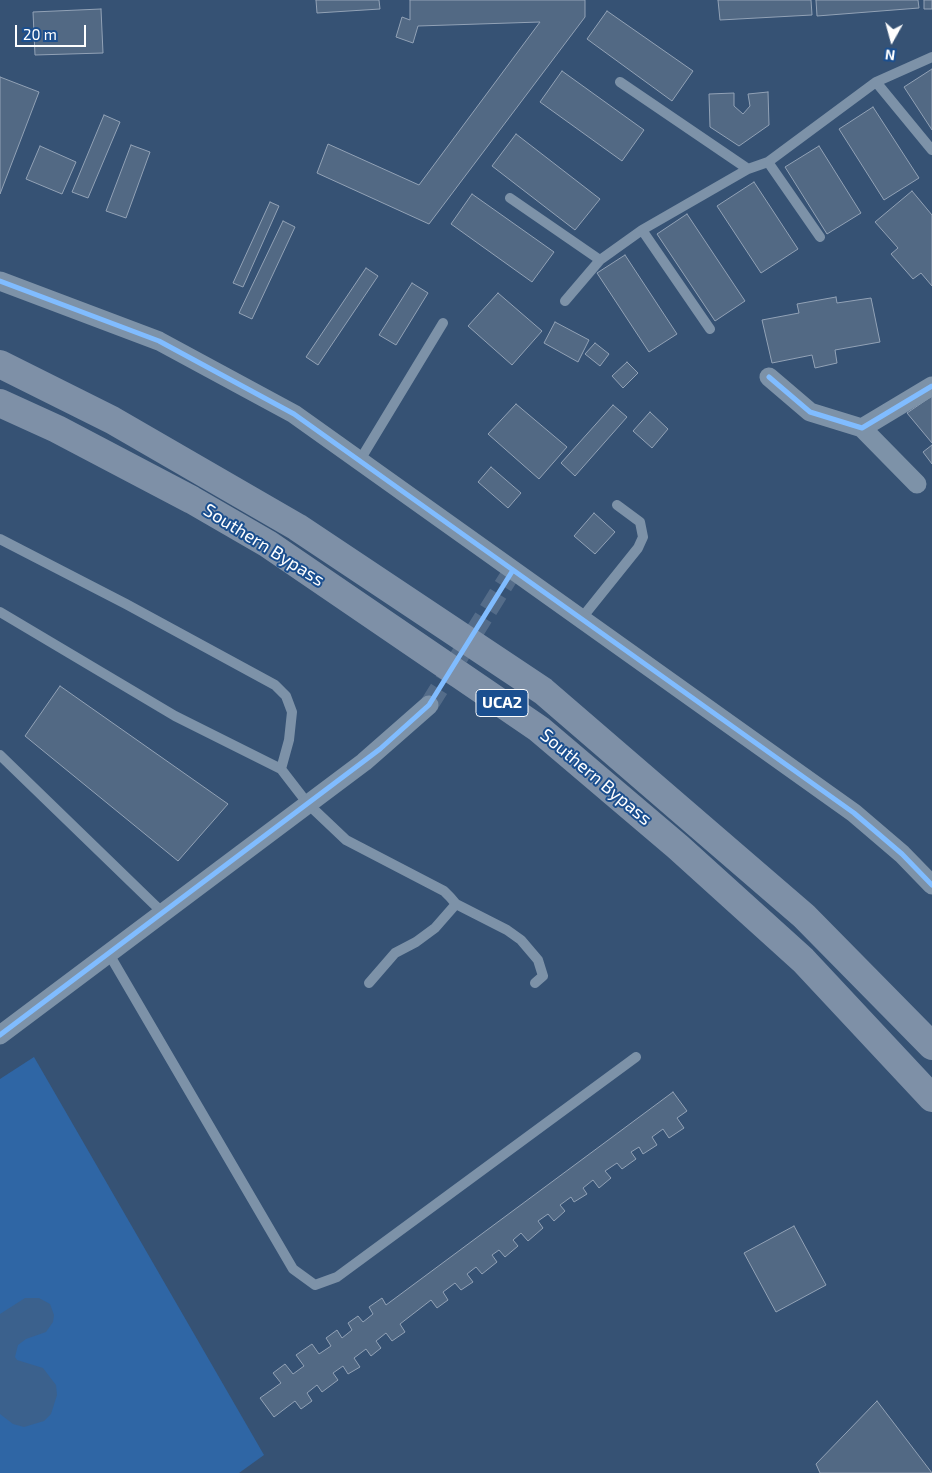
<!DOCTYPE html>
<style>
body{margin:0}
#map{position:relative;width:932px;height:1473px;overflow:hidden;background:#365274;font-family:"Exo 2",sans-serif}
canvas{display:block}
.north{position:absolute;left:867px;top:15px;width:50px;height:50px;-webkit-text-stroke:4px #1b4f8f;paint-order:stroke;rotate:187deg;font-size:14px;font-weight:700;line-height:20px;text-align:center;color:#fff}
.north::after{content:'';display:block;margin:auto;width:18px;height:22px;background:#fff;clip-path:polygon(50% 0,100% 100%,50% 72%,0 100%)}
.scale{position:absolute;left:15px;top:25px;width:71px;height:22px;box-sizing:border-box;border:2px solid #fff;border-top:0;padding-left:6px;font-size:15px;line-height:18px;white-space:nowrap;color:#fff;-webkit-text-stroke:4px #1b4f8f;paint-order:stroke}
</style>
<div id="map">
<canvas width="932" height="1473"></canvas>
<div class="north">N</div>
<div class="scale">20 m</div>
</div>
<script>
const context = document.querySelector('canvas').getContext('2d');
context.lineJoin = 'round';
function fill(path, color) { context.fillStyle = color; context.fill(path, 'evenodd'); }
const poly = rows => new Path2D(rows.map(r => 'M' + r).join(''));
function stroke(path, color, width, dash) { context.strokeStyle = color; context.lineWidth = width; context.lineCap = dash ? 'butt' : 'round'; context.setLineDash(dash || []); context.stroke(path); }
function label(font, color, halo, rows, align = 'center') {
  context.font = font + ' "Exo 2",sans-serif'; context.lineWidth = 4; context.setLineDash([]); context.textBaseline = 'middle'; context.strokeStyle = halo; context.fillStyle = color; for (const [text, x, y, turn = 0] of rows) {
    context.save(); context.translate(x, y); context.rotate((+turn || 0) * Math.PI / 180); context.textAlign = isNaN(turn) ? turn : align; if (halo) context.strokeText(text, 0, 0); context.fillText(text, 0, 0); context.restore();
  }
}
fill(poly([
 [34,1057,264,1455,239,1473,0,1473,0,1079]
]), '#2f66a5');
fill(poly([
 [25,1298,39,1298,50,1304,54,1315,53,1322,46,1332,26,1339,18,1345,15,1357,17,1360,43,1368,56,1385,57,1395,51,1414,44,1421,24,1427,13,1424,0,1414,0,1314]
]), '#3b618d');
const building = poly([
 [316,0,379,0,380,9,317,13,316,0],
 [410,0,585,0,585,17,429,224,317,173,328,144,419,185,540,22,418,26,413,43,396,37,402,17,410,20,410,0],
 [718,0,811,0,812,15,720,20,718,0],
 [816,0,918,0,919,8,817,16,816,0],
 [924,0,932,0,932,9,924,9,924,0],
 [101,9,103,53,35,55,33,12,101,9],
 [607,11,693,71,672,101,587,39,607,11],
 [932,69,932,130,904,87,932,69],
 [562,71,644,130,622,161,540,102,562,71],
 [0,77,39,92,0,194,0,77],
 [768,92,769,125,739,146,710,127,709,94,734,93,734,106,743,114,750,106,748,94,768,92],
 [873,107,919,178,884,200,839,129,873,107],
 [104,115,120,122,88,198,72,192,104,115],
 [516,134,600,199,575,230,492,166,516,134],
 [131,145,150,152,126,218,106,211,131,145],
 [40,146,76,162,62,194,26,179,40,146],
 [819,146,861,213,827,234,785,167,819,146],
 [754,182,798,249,761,273,717,206,754,182],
 [912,191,932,215,932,286,921,273,913,279,891,254,898,248,875,222,912,191],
 [472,194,554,252,532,282,451,224,472,194],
 [270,202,279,206,243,287,233,283,270,202],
 [687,214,745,301,715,321,657,234,687,214],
 [283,221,295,227,252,319,239,313,283,221],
 [625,255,677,334,649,352,597,273,625,255],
 [366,268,378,276,318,365,306,357,366,268],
 [412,283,428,293,396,345,379,335,412,283],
 [498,293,542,331,512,365,468,326,498,293],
 [836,297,837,303,871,298,880,342,835,350,837,363,815,368,812,355,772,363,762,320,799,313,797,304,836,297],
 [555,322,589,340,578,362,544,343,555,322],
 [595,343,609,354,600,366,585,354,595,343],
 [627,362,638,373,623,388,612,376,627,362],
 [932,396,932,443,907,413,932,396],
 [516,404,567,447,539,479,488,434,516,404],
 [613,405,627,417,575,476,561,463,613,405],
 [650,412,668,429,652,448,633,431,650,412],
 [932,445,932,464,923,452,932,445],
 [491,467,521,493,508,508,478,482,491,467],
 [594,513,615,532,595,554,574,536,594,513],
 [60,686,228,804,178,861,25,736,60,686],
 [673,1092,687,1111,677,1118,684,1128,669,1138,663,1129,652,1137,657,1145,643,1154,639,1147,631,1152,636,1159,622,1169,617,1163,605,1171,611,1178,599,1188,593,1180,583,1188,587,1194,574,1202,571,1197,560,1205,565,1211,554,1221,548,1214,538,1221,543,1228,528,1241,521,1233,513,1240,518,1246,505,1257,499,1250,492,1255,497,1262,482,1274,476,1267,467,1274,473,1282,461,1290,455,1283,443,1292,448,1300,437,1308,431,1300,400,1324,405,1332,392,1341,386,1333,376,1341,381,1348,371,1356,366,1349,354,1358,360,1367,348,1374,343,1366,333,1373,338,1380,322,1392,317,1385,307,1393,312,1401,301,1409,295,1401,274,1417,260,1398,281,1383,273,1373,285,1364,293,1374,304,1366,296,1355,312,1344,319,1354,331,1346,326,1338,337,1330,342,1338,352,1330,348,1323,358,1316,363,1322,373,1314,369,1307,382,1298,386,1305,673,1092],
 [794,1226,826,1285,776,1312,744,1253,794,1226],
 [877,1401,932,1473,820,1473,816,1464,877,1401]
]);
fill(building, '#526984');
stroke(building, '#92a2b6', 1);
stroke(poly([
 [429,705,513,570]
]), '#546c89', 19, [19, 9]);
stroke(poly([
 [620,82,748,169],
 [876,82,932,150],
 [768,162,820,237],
 [510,198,600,260],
 [642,230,710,329],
 [565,301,600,260,642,230,748,169,768,162,876,82,932,57],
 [360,460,443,323],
 [0,539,126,604,275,685,286,696,292,712,289,740,281,769],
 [0,612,175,716,281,769,308,804,346,840,444,891,450,897,456,904,435,928,416,942,395,953,369,983],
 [581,619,638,548,643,537,640,522,617,505],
 [0,755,163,913],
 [456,904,507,930,521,940,538,960,543,976,535,983],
 [109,954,293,1269,315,1285,337,1277,636,1057]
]), '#7d92a8', 10);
stroke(poly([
 [0,281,159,341,294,414,854,813,902,854,932,885],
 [769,377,810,412,862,428,932,386],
 [862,428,917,484],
 [0,1035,364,762,429,705]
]), '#7d92a8', 19);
stroke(poly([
 [0,364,112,420,297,527,543,691,804,916,932,1046],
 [0,403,57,429,192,500,268,544,539,729,678,847,803,960,932,1098]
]), '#7e90a7', 28);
stroke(poly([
 [0,281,159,341,294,414,854,813,902,854,932,885],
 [769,377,810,412,862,428,932,386],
 [0,1035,380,749,429,705,513,570]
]), '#80bcff', 5);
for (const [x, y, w] of [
 [502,703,52]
]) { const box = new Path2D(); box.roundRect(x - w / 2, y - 13.5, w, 27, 4); context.fillStyle = '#1b4f8f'; context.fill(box); stroke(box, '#fff', 1); }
label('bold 16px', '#fff', null, [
 ["UCA2",502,703]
]);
label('18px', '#fff', '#1b4f8f', [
 ["Southern Bypass",264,545,32],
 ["Southern Bypass",596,777,40]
]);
</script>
